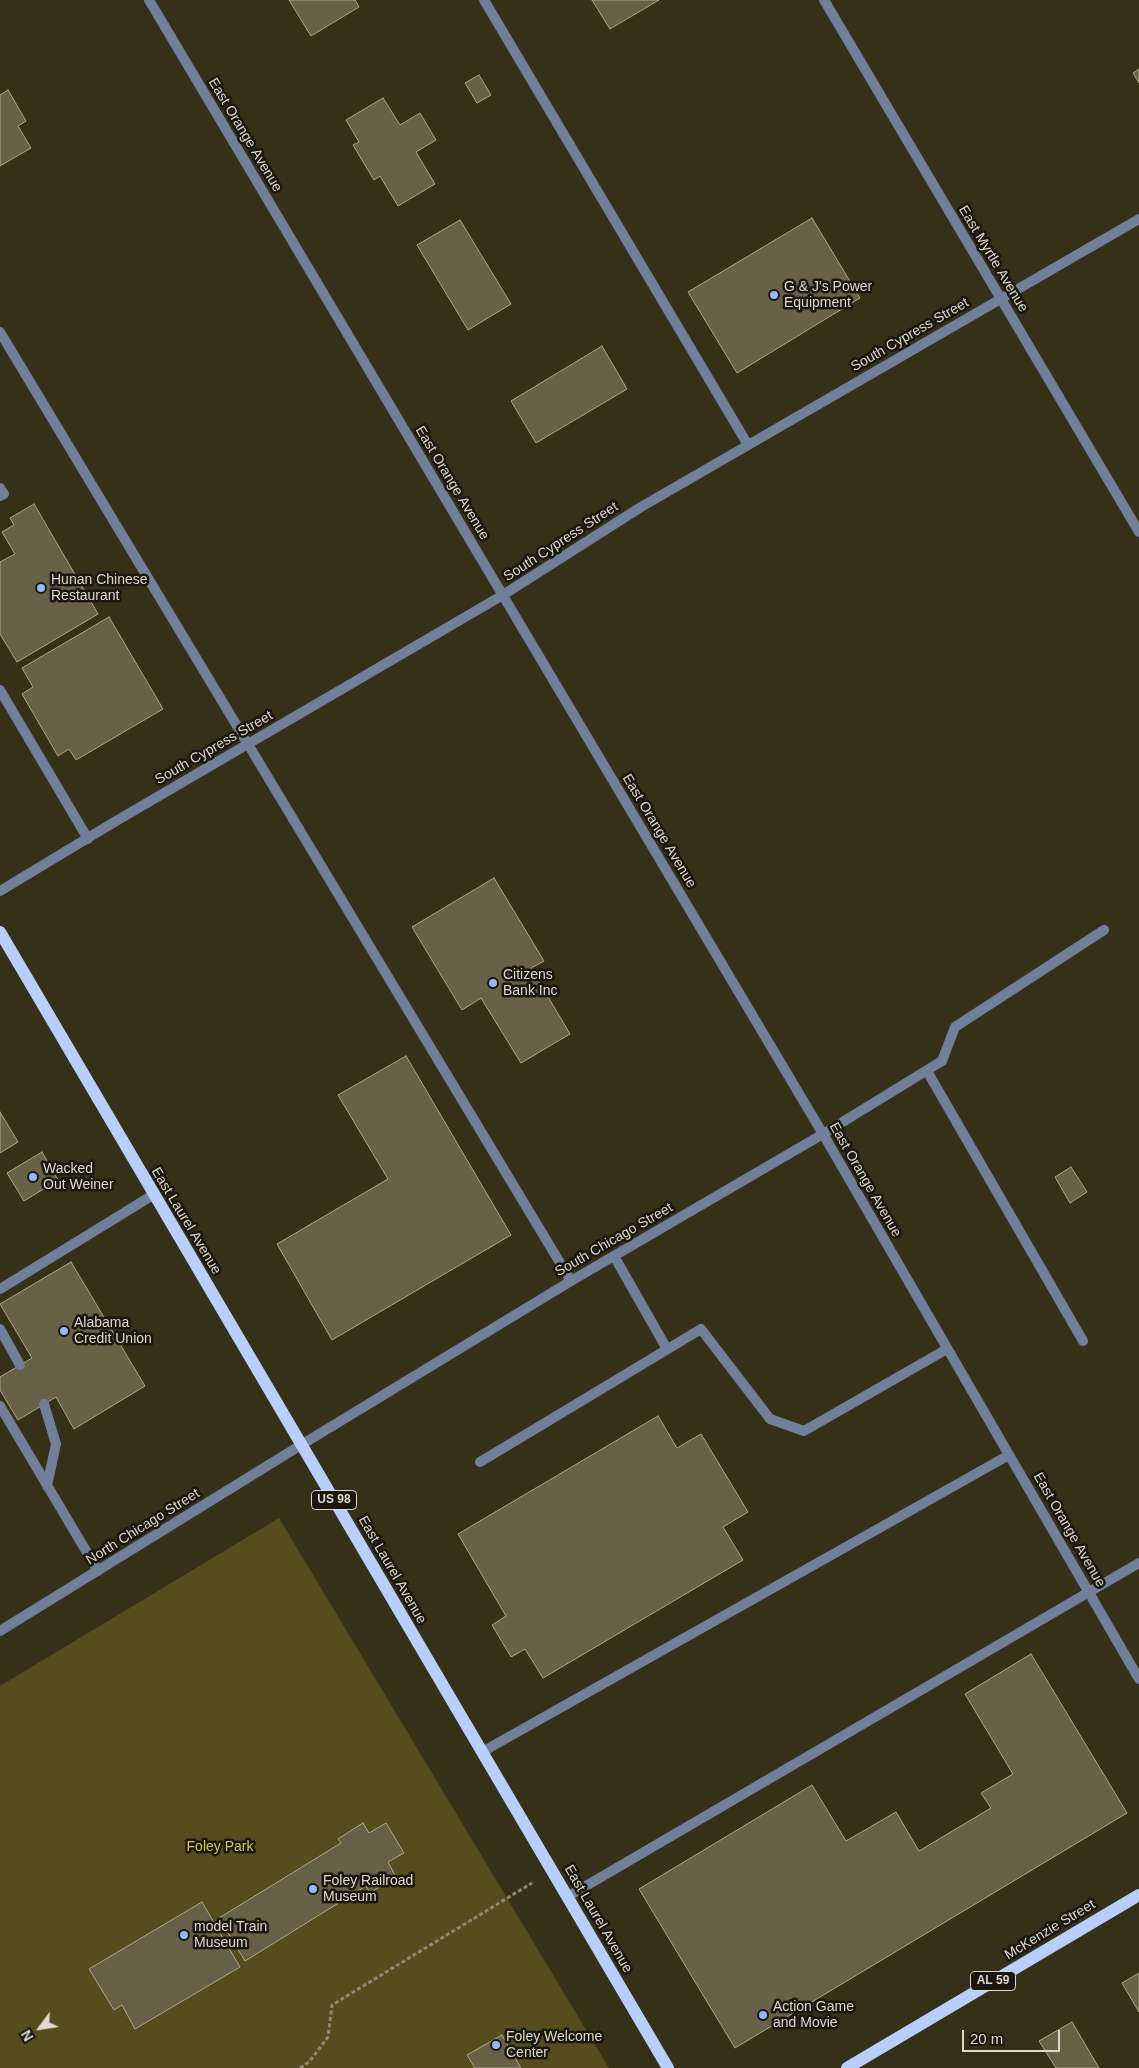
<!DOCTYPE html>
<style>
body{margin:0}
#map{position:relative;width:1139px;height:2068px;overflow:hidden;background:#353018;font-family:Arial,sans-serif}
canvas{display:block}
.north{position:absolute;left:15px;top:2003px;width:50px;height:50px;-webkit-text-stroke:4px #1a180e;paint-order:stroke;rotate:239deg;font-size:14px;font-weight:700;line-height:20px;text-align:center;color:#dddacc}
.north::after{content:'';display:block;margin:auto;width:18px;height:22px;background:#dddacc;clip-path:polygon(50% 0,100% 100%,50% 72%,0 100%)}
.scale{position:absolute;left:962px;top:2030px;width:98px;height:22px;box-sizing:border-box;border:2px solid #dddacc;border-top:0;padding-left:6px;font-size:15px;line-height:18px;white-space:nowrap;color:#dddacc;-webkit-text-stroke:4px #1a180e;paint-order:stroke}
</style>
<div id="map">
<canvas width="1139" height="2068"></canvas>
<div class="north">N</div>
<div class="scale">20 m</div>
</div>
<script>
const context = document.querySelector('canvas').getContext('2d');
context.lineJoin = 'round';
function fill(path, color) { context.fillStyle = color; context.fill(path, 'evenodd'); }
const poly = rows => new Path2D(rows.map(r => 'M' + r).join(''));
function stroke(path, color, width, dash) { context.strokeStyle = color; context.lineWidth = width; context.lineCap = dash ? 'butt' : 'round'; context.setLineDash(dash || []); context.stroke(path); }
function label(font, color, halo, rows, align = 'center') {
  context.font = font + ' Arial,sans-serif'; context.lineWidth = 5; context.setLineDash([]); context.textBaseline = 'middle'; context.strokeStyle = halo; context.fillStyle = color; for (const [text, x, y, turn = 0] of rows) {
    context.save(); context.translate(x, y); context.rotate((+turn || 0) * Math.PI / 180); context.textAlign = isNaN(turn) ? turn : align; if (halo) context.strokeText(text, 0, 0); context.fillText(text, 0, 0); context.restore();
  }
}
fill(poly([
 [279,1518,609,2068,0,2068,0,1686]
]), '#564c1e');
const building = poly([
 [289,0,355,0,359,7,311,36,289,0],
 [592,0,659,0,610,29,592,0],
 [1139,69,1139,83,1133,73,1139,69],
 [479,75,491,95,477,103,465,83,479,75],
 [8,90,26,121,18,126,31,148,0,166,0,95,8,90],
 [383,98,400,125,420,113,436,140,416,152,435,184,398,206,380,176,374,180,353,145,359,142,346,120,383,98],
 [812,218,860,298,737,373,688,292,812,218],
 [460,220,511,304,468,330,417,245,460,220],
 [602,346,627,389,536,443,511,401,602,346],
 [34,504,98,614,17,662,0,634,0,562,15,554,2,532,14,525,10,518,34,504],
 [109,617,163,709,76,760,69,749,58,756,22,694,33,687,22,668,109,617],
 [494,878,544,961,531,968,570,1034,521,1063,481,998,462,1010,412,927,494,878],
 [406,1056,511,1235,332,1340,277,1244,388,1179,338,1095,406,1056],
 [0,1112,18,1142,0,1153,0,1112],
 [42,1152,58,1180,24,1201,7,1173,42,1152],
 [1071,1167,1087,1192,1070,1203,1055,1177,1071,1167],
 [71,1262,145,1386,74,1429,56,1397,18,1420,0,1390,0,1377,32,1358,0,1304,71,1262],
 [658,1416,677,1448,701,1434,748,1512,723,1527,743,1560,543,1678,525,1649,511,1657,492,1625,506,1616,458,1534,658,1416],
 [1031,1654,1127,1813,735,2048,639,1889,812,1785,846,1841,896,1812,919,1851,991,1808,981,1793,1013,1774,965,1694,1031,1654],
 [363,1823,369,1833,386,1823,404,1853,388,1862,396,1877,370,1893,366,1886,245,1961,219,1918,341,1843,338,1839,363,1823],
 [202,1902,240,1967,135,2029,122,2005,114,2010,89,1969,202,1902],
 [1139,1973,1139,2012,1122,1983,1139,1973],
 [1072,2022,1099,2068,1056,2068,1039,2041,1072,2022],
 [502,2035,521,2068,475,2068,467,2055,502,2035]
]);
fill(building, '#666147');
stroke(building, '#aea88c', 1);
stroke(poly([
 [300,2068,309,2062,328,2037,332,2005,532,1883]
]), '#8e8a77', 3, [4, 2.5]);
stroke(poly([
 [484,0,748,445],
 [0,332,571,1281],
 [0,488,4,494,0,496],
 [0,690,88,839],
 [942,1061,955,1027,1104,930],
 [927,1071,1083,1341],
 [614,1256,667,1349],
 [0,1289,153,1195],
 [0,1329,20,1365],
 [44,1404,56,1444,47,1486],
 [0,1406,98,1571],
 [480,1462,701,1329,770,1419,804,1431,947,1349],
 [482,1752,1009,1455],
 [567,1897,1089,1592]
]), '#727f9b', 10);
stroke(poly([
 [149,0,823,1134,1139,1679],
 [824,0,1139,532],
 [0,891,111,824,503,595,641,507,1139,219],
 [1089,1592,1139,1563],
 [0,1631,301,1445,571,1281,823,1134,942,1061]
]), '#727f9b', 10);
stroke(poly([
 [0,932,668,2068],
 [847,2068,1139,1895]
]), '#b8cffc', 12);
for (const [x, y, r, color] of [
 [774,295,5,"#94b7fd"],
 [41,588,5,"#94b7fd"],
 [493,983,5,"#94b7fd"],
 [33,1177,5,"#94b7fd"],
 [64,1331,5,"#94b7fd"],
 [313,1889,5,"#94b7fd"],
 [184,1935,5,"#94b7fd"],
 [763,2015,5,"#94b7fd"],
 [496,2045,5,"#94b7fd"]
]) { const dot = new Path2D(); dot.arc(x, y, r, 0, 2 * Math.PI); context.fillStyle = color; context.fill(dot); stroke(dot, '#1a180e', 2); }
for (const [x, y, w] of [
 [334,1500,45],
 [993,1981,45]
]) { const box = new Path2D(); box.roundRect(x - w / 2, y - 9.5, w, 19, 4); context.fillStyle = '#1a180e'; context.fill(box); stroke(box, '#dddacc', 1); }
label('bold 12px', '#dddacc', null, [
 ["US 98",334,1500],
 ["AL 59",993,1981]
]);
label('14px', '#dddacc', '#1a180e', [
 ["East Orange Avenue",245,135,59],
 ["East Myrtle Avenue",993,259,59],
 ["South Cypress Street",910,335,-30],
 ["East Orange Avenue",452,483,59],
 ["South Cypress Street",561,542,-33],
 ["South Cypress Street",214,748,-30],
 ["East Orange Avenue",659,831,59],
 ["East Orange Avenue",865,1180,60],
 ["East Laurel Avenue",186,1221,59],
 ["South Chicago Street",614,1240,-30],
 ["North Chicago Street",143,1527,-32],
 ["East Orange Avenue",1069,1530,60],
 ["East Laurel Avenue",392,1570,60],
 ["East Laurel Avenue",598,1919,60],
 ["McKenzie Street",1050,1930,-31]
]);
label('14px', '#dddacc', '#1a180e', [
 ["G & J's Power",784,287],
 ["Equipment",784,303],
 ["Hunan Chinese",51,580],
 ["Restaurant",51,596],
 ["Citizens",503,975],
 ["Bank Inc",503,991],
 ["Wacked",43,1169],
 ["Out Weiner",43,1185],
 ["Alabama",74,1323],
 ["Credit Union",74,1339],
 ["Foley Railroad",323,1881],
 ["Museum",323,1897],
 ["model Train",194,1927],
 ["Museum",194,1943],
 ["Action Game",773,2007],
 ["and Movie",773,2023],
 ["Foley Welcome",506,2037],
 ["Center",506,2053]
], 'left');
label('14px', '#dbc65a', '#1a180e', [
 ["Foley Park",220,1847]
]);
</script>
